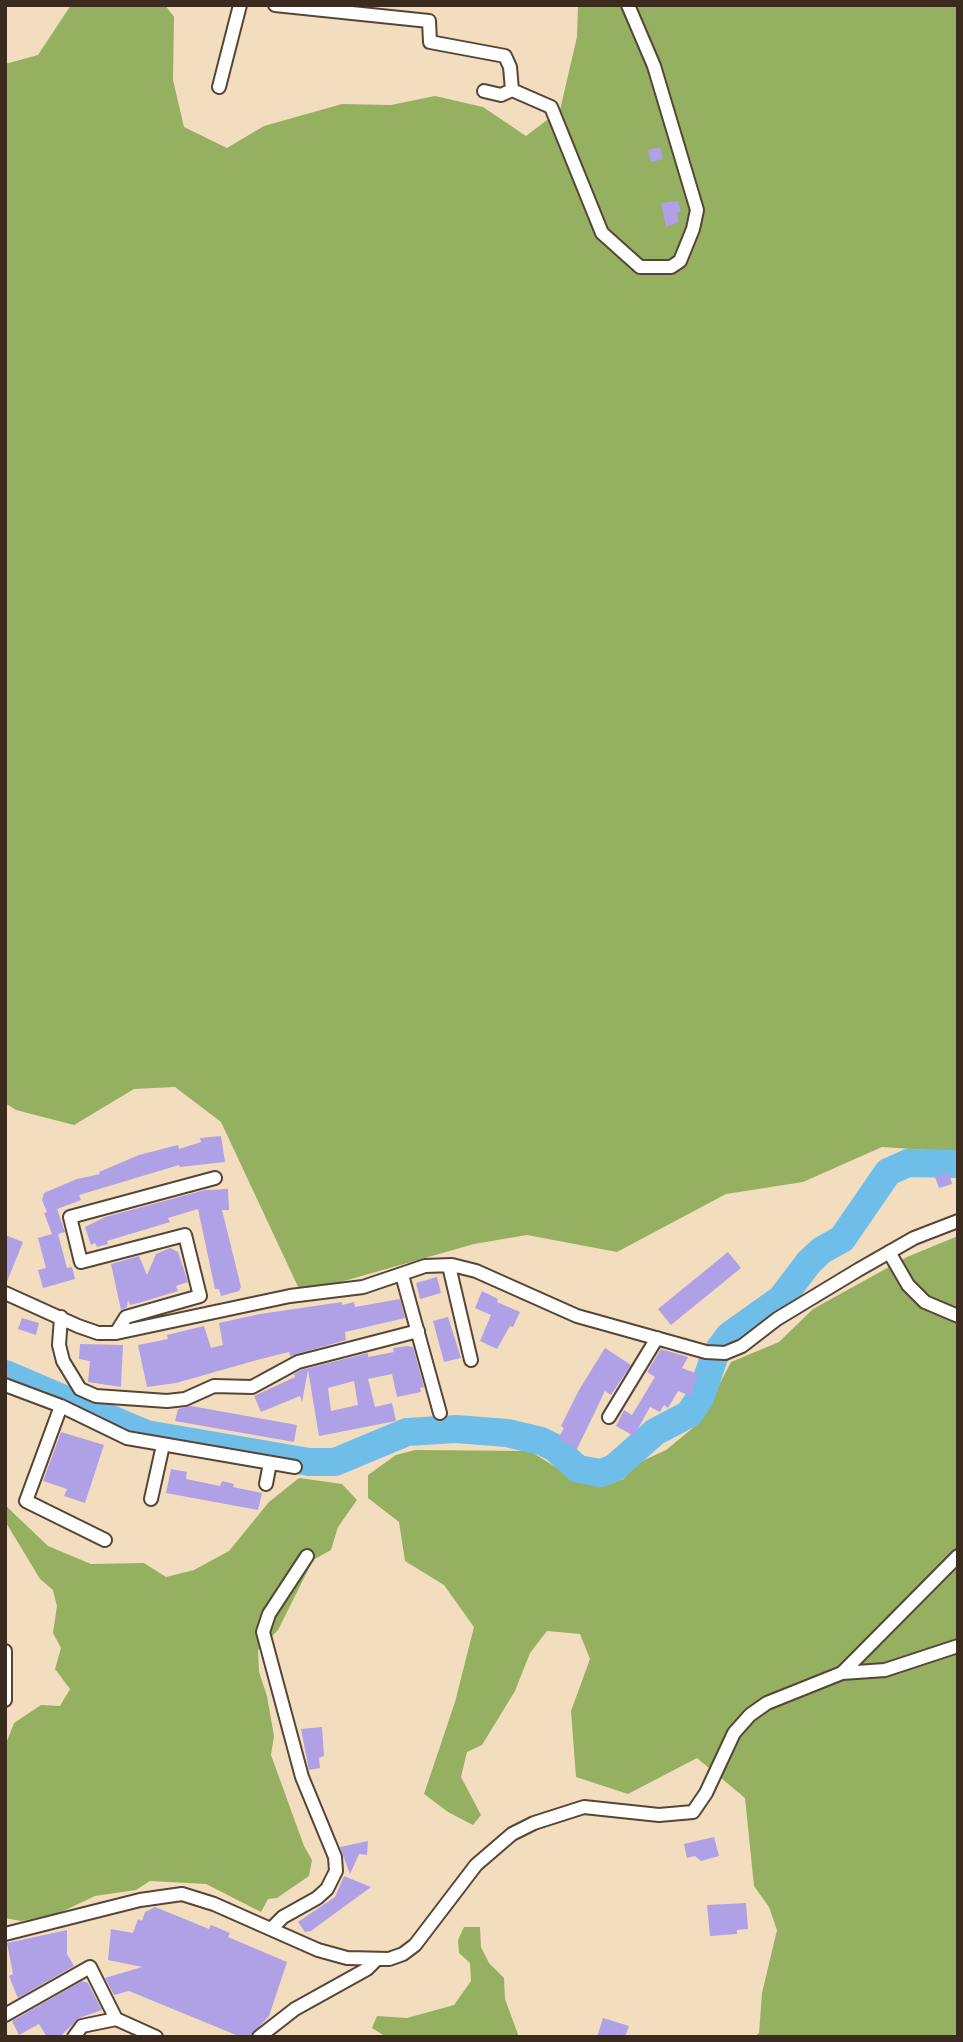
<!DOCTYPE html>
<style>
body{margin:0}
#map{position:relative;width:963px;height:2042px;overflow:hidden;background:#f3ddbf;font-family:"Architects Daughter",sans-serif}
canvas{display:block}
.frame{position:absolute;inset:0;border:7px solid #3b2a1e;pointer-events:none}
</style>
<div id="map">
<canvas width="963" height="2042"></canvas>
<div class="frame"></div>
</div>
<script>
const context = document.querySelector('canvas').getContext('2d');
context.lineJoin = 'round';
function fill(path, color) { context.fillStyle = color; context.fill(path, 'evenodd'); }
const poly = rows => new Path2D(rows.map(r => 'M' + r).join(''));
function stroke(path, color, width, dash) { context.strokeStyle = color; context.lineWidth = width; context.lineCap = dash ? 'butt' : 'round'; context.setLineDash(dash || []); context.stroke(path); }
fill(poly([
 [71,5,165,5,174,17,173,80,184,127,227,148,264,126,342,104,391,105,435,96,483,107,526,136,560,110,577,37,578,5,958,5,958,1168,943,1151,882,1147,803,1182,726,1194,617,1252,527,1235,474,1244,309,1291,300,1291,221,1122,175,1087,134,1089,74,1125,16,1110,5,1103,5,64,38,55],
 [958,1236,958,2037,754,2037,759,2033,762,1993,777,1930,769,1907,754,1886,745,1798,697,1758,628,1794,576,1777,571,1711,590,1659,580,1634,547,1631,530,1653,515,1691,482,1745,467,1752,461,1777,481,1815,473,1825,448,1812,424,1794,455,1702,474,1627,444,1585,405,1561,399,1522,368,1498,368,1475,396,1455,415,1450,530,1451,562,1471,582,1478,622,1480,640,1462,666,1450,700,1422,731,1362,779,1342,813,1309,907,1257],
 [299,1478,342,1484,357,1500,338,1527,331,1550,313,1560,278,1630,258,1650,259,1672,267,1696,274,1736,271,1755,304,1846,312,1860,309,1876,277,1898,268,1899,261,1912,206,1884,150,1881,136,1890,95,1896,57,1914,21,1921,5,1918,5,1746,14,1723,41,1705,60,1706,70,1689,55,1669,61,1648,53,1633,57,1606,53,1590,40,1579,5,1521,5,1505,48,1546,91,1564,144,1563,166,1577,194,1570,229,1551,269,1502],
 [464,1927,480,1927,481,1947,489,1963,504,1978,505,1999,519,2037,386,2037,372,2028,377,2016,407,2018,454,2005,471,1981,470,1963,459,1953,458,1940]
]), '#96b062');
stroke(poly([
 [5,1374,146,1434,309,1462,335,1462,407,1432,456,1429,507,1433,541,1441,555,1448,578,1469,601,1473,614,1468,655,1432,689,1414,700,1398,715,1355,729,1336,781,1299,809,1262,822,1250,842,1239,888,1172,908,1163,958,1164]
]), '#6fbeea', 28);
fill(poly([
 [660,147,663,159,651,162,648,150],
 [678,201,681,211,677,213,679,222,666,227,661,203],
 [221,1136,225,1162,180,1167,179,1165,79,1195,81,1200,57,1209,65,1232,58,1234,67,1268,72,1267,75,1279,43,1288,38,1270,46,1268,38,1238,52,1234,44,1213,47,1212,42,1200,44,1193,77,1179,100,1174,99,1172,139,1155,178,1145,179,1149,201,1142,200,1138],
 [949,1173,952,1184,939,1188,935,1177],
 [228,1189,229,1210,222,1210,241,1287,239,1291,221,1296,219,1289,215,1289,198,1209,168,1218,170,1222,107,1241,108,1244,97,1247,95,1243,91,1245,85,1227,105,1217,205,1190],
 [5,1235,23,1242,6,1284,5,1284],
 [170,1248,178,1252,188,1282,176,1286,178,1291,142,1302,130,1305,128,1300,127,1307,121,1310,111,1264,139,1256,147,1275,156,1254],
 [728,1252,741,1268,671,1325,658,1309],
 [437,1277,441,1293,420,1299,416,1283],
 [482,1291,498,1299,497,1302,520,1312,513,1327,510,1326,497,1349,480,1341,491,1315,475,1308],
 [400,1299,405,1318,345,1332,346,1340,290,1356,289,1352,257,1360,176,1383,147,1387,138,1345,168,1339,167,1335,204,1326,211,1348,223,1345,219,1323,260,1314,342,1302,342,1305,354,1302,355,1307],
 [448,1317,461,1358,444,1362,433,1321],
 [22,1318,39,1323,36,1335,18,1329],
 [80,1344,123,1345,121,1387,88,1382,90,1361,79,1359],
 [407,1346,413,1347,424,1387,420,1388,421,1392,397,1397,392,1374,368,1379,375,1407,392,1403,396,1421,319,1436,308,1370,302,1402,300,1396,261,1412,254,1396,295,1377,294,1374,301,1370,368,1353,368,1357,394,1352,393,1348],
 [354,1381,358,1405,331,1411,328,1388],
 [605,1348,631,1365,611,1395,605,1391,577,1449,558,1439,564,1428,561,1426,579,1390],
 [661,1349,688,1357,682,1368,698,1374,691,1396,678,1391,668,1408,664,1405,660,1412,650,1407,634,1436,616,1426,624,1410,632,1415,655,1377,647,1372],
 [191,1406,297,1425,294,1442,175,1421,178,1409],
 [61,1432,104,1445,85,1503,64,1496,67,1489,43,1481],
 [171,1469,187,1472,186,1479,220,1486,222,1481,234,1484,233,1487,262,1493,258,1510,166,1493],
 [322,1727,324,1756,319,1758,320,1768,309,1770,301,1729],
 [714,1837,719,1856,701,1861,695,1856,687,1858,684,1844],
 [368,1841,367,1855,359,1854,350,1874,340,1847],
 [344,1876,371,1887,311,1931,305,1932,298,1922,335,1897],
 [746,1903,748,1929,737,1930,737,1934,710,1936,707,1905],
 [155,1907,209,1929,211,1925,230,1933,228,1937,287,1962,269,2016,250,2037,241,2037,129,1991,114,1995,105,1978,142,1967,108,1960,111,1929,133,1933,138,1919,142,1921,145,1912],
 [67,1930,67,1954,74,1966,18,1998,9,1976,13,1974,7,1943],
 [82,1981,88,1983,102,2010,79,2018,60,2037,47,2037,39,2024,19,2035,12,2021],
 [603,2018,629,2026,625,2037,597,2037]
]), '#b0a0e5');
const minor = poly([
 [275,5,429,21,430,42,505,56,510,67,512,90,551,107,602,233,640,267,671,267,680,261,693,229,697,210,654,66,628,5],
 [219,87,240,5],
 [484,91,501,95,512,90],
 [889,1252,908,1285,925,1302,958,1316],
 [449,1266,471,1360],
 [402,1275,440,1413],
 [5,1293,78,1326,98,1333,116,1333,290,1296,363,1287,425,1266,452,1265,476,1271,577,1316,706,1352,725,1353,742,1346,777,1319,858,1270,914,1238,958,1221],
 [61,1317,59,1345,63,1361,80,1389,96,1396,167,1401,185,1399,214,1386,252,1387,298,1362,418,1331],
 [116,1333,126,1317,200,1296,185,1235,81,1262,70,1217,215,1178],
 [5,1385,61,1406,127,1438,295,1467],
 [61,1406,26,1501,105,1540],
 [609,1417,657,1338],
 [266,1484,270,1463],
 [151,1499,163,1445],
 [5,1651,5,1700],
 [842,1673,958,1556],
 [271,1929,283,1917,317,1898,327,1889,336,1871,335,1857,302,1777,263,1632,269,1614,307,1556],
 [5,1934,140,1900,182,1894,214,1904,318,1950,347,1958,389,1959,403,1954,415,1945,476,1865,512,1834,534,1823,584,1807,659,1815,693,1812,706,1793,734,1733,750,1715,767,1703,842,1673,885,1670,958,1646],
 [5,2015,90,1967,116,2019,82,2026,74,2037],
 [116,2019,156,2037],
 [259,2037,295,2009,367,1969,375,1961]
]);
stroke(minor, '#574536', 16);
stroke(minor, '#fff', 12);
</script>
